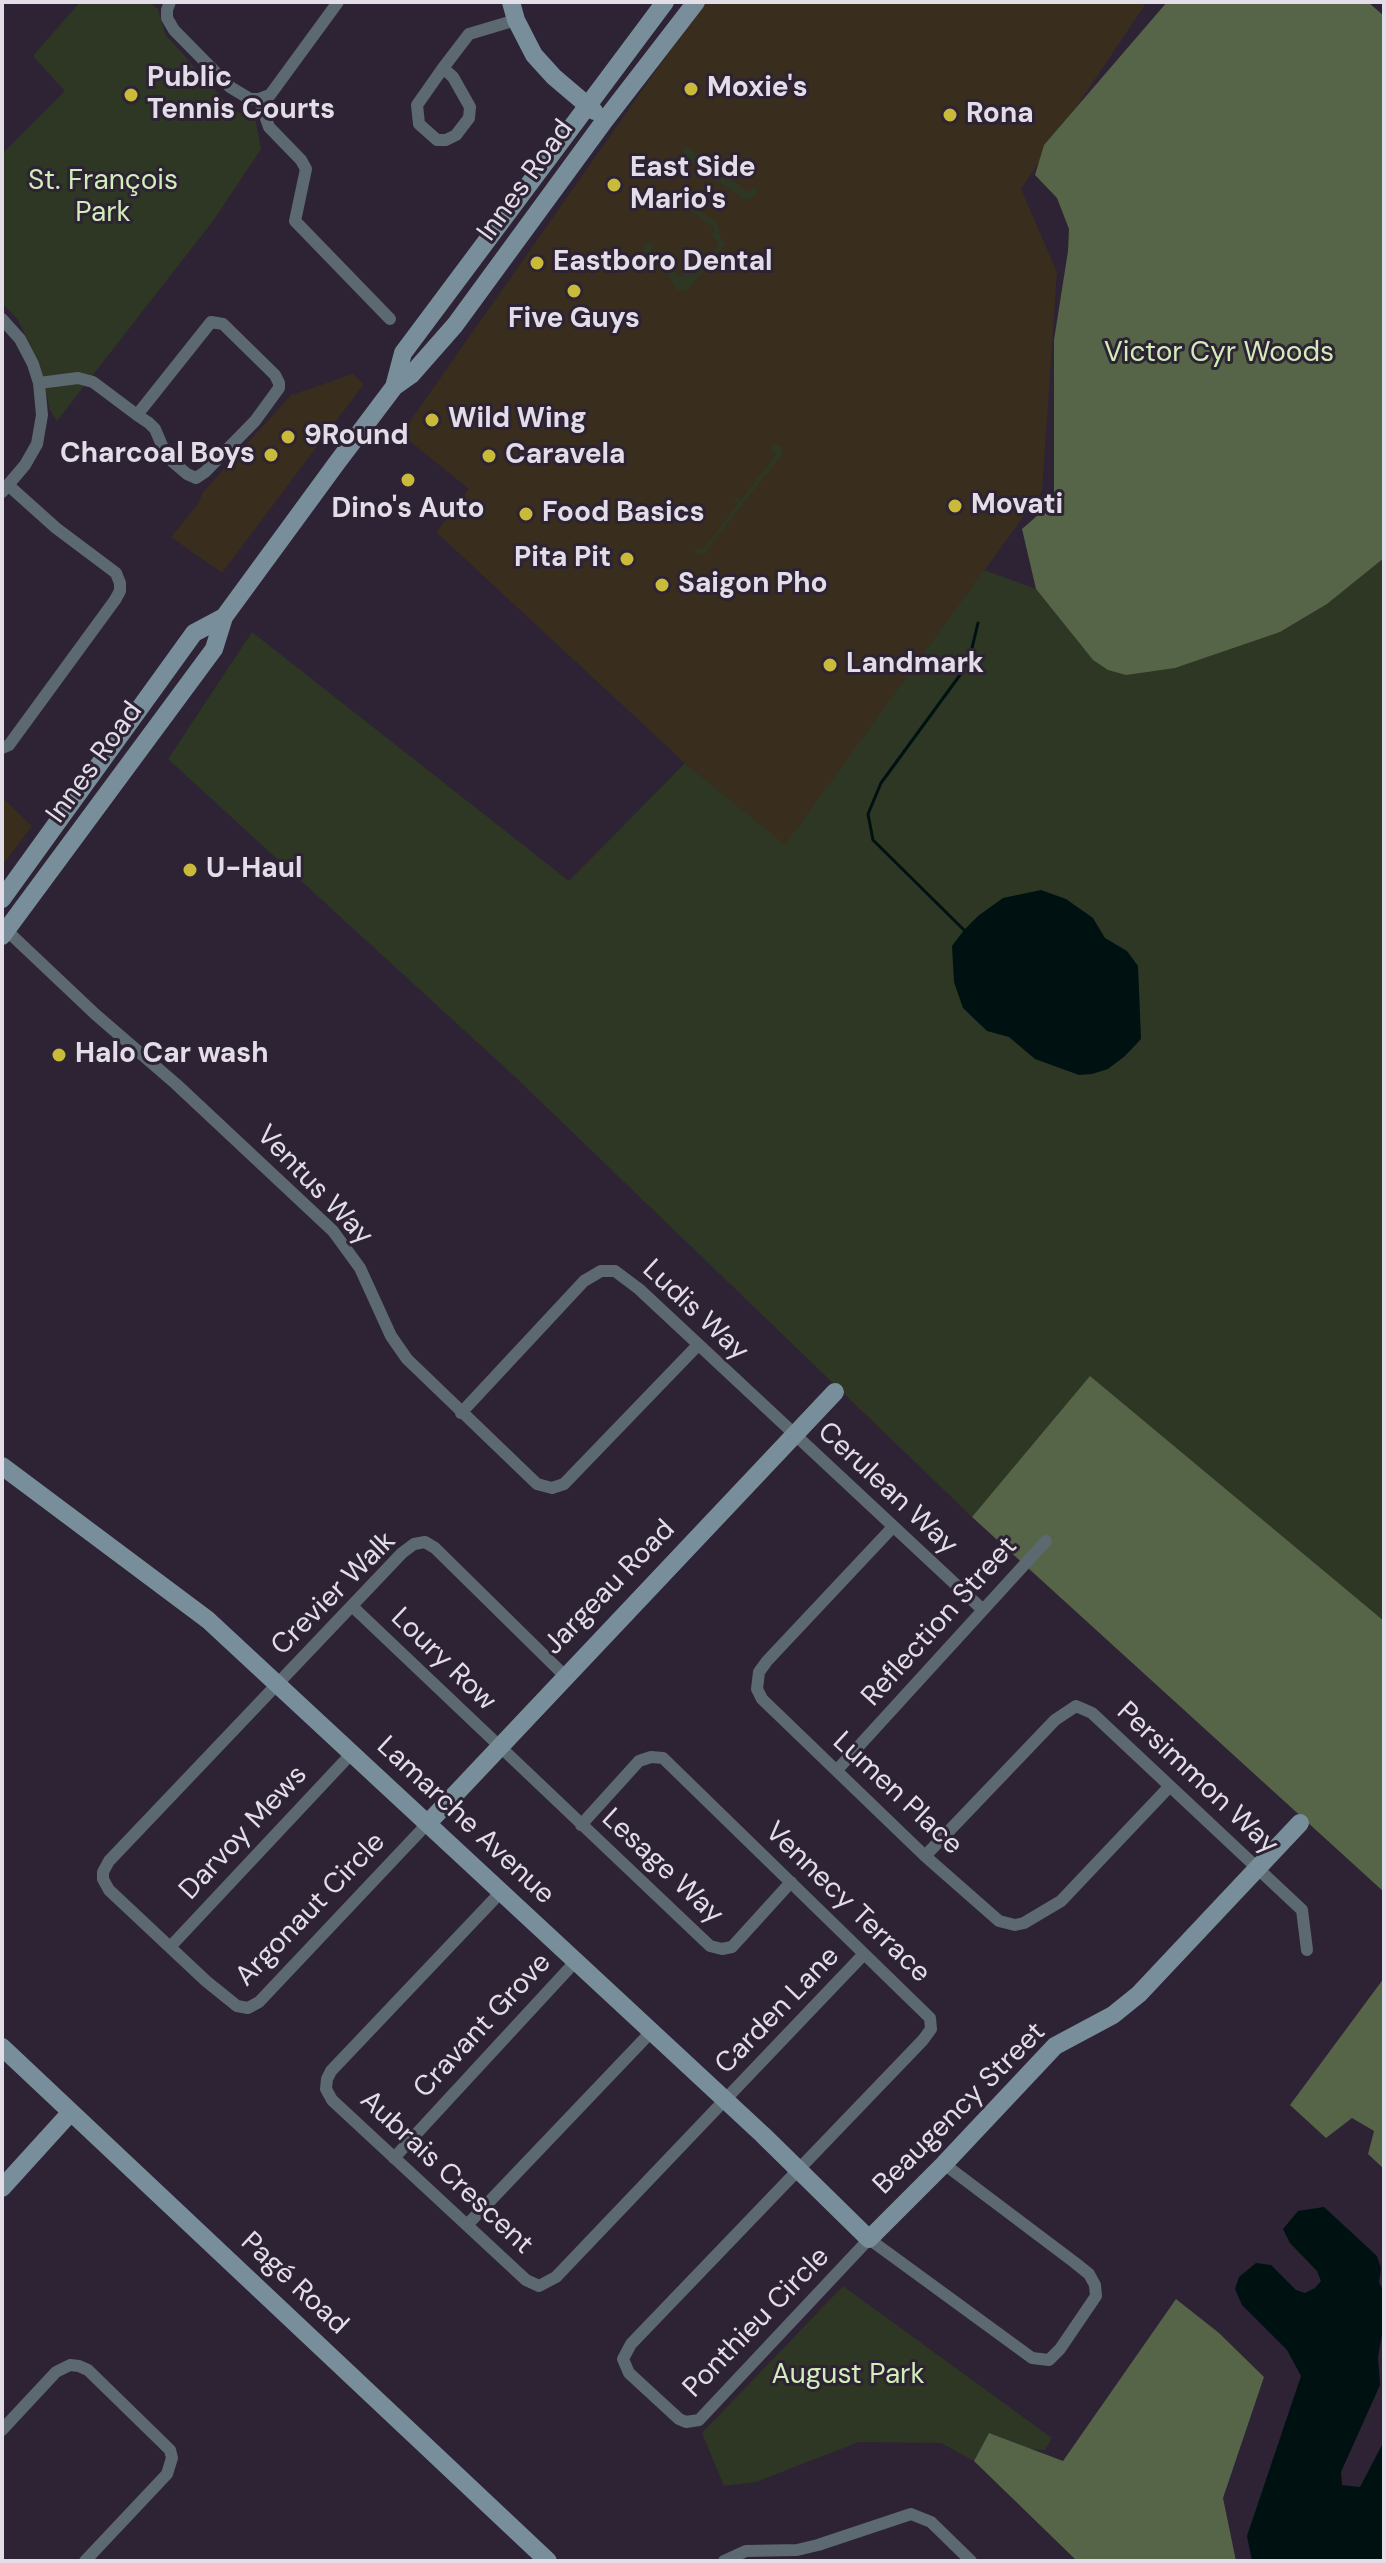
<!DOCTYPE html>
<meta charset="utf-8">
<style>
body{margin:0}
#map{position:relative;width:1386px;height:2563px;overflow:hidden;background:#2d2334;font-family:"DM Sans",sans-serif}
canvas{display:block}
.frame{position:absolute;inset:0;border:4px solid #e3dde8;pointer-events:none}
</style>
<div id="map">
<canvas width="1386" height="2563"></canvas>
<div class="frame"></div>
</div>
<script>
const context = document.querySelector('canvas').getContext('2d');
context.lineJoin = 'round';
function fill(path, color) { context.fillStyle = color; context.fill(path, 'evenodd'); }
const poly = rows => new Path2D(rows.map(r => 'M' + r).join(''));
function stroke(path, color, width, dash) { context.strokeStyle = color; context.lineWidth = width; context.lineCap = dash ? 'butt' : 'round'; context.setLineDash(dash || []); context.stroke(path); }
function label(font, color, halo, rows, align = 'center') {
  context.font = font + ' "DM Sans",sans-serif'; context.lineWidth = 6; context.setLineDash([]); context.textBaseline = 'middle'; context.strokeStyle = halo; context.fillStyle = color; for (const [text, x, y, turn = 0] of rows) {
    context.save(); context.translate(x, y); context.rotate((+turn || 0) * Math.PI / 180); context.textAlign = isNaN(turn) ? turn : align; if (halo) context.strokeText(text, 0, 0); context.fillText(text, 0, 0); context.restore();
  }
}
fill(poly([
 [704,2,1147,2,1021,189,1057,272,1042,491,785,846,685,763,436,532,469,489,401,434],
 [353,374,364,384,222,573,171,537,198,504,203,492,291,395],
 [2,797,32,826,2,866]
]), '#392d1e');
fill(poly([
 [80,2,153,3,153,6,158,9,165,34,230,107,238,112,255,117,261,149,213,221,57,421,50,410,40,365,18,320,2,303,2,154,65,91,33,56],
 [686,146,749,193,754,186,758,193,750,199,742,199,741,195,734,193,693,163,682,151],
 [673,191,717,224,722,241,726,243,689,289,683,291,677,290,667,272,647,257,643,245,652,243,654,246,650,254,681,277,688,271,696,275,719,243,711,236,715,229,670,195],
 [776,444,782,446,781,456,707,549,708,553,697,555,694,547,703,550,738,504,733,497,741,500,776,454,770,448],
 [1384,558,1384,1621,1090,1377,972,1517,513,1075,168,759,252,632,569,881,685,763,785,845,984,570,1036,589,1093,660,1280,632,1327,604],
 [843,2286,1052,2438,1045,2450,1028,2449,989,2433,974,2461,941,2443,859,2442,756,2482,724,2486,702,2433]
]), '#2d3724');
fill(poly([
 [1167,2,1368,2,1384,16,1384,558,1327,604,1280,632,1175,668,1126,675,1108,670,1093,660,1036,589,1022,529,1054,501,1054,340,1068,251,1069,229,1057,198,1035,175,1044,145],
 [1090,1376,1384,1621,1384,1892,972,1517],
 [1384,1978,1384,2169,1368,2154,1374,2131,1352,2118,1326,2138,1290,2105],
 [1176,2299,1219,2333,1264,2377,1223,2498,1236,2561,1077,2561,974,2461,989,2433,1063,2461]
]), '#566448');
fill(poly([
 [1041,890,1066,899,1093,918,1105,938,1127,951,1138,966,1141,1039,1125,1056,1108,1069,1092,1074,1079,1075,1035,1059,1009,1037,987,1031,963,1008,954,982,952,946,964,930,978,916,1003,898],
 [1324,2207,1377,2256,1381,2268,1379,2282,1384,2293,1384,2322,1378,2357,1380,2385,1341,2472,1342,2485,1360,2487,1384,2441,1384,2561,1252,2561,1247,2536,1301,2376,1287,2350,1242,2305,1235,2289,1239,2277,1256,2263,1271,2265,1296,2290,1305,2293,1315,2288,1321,2281,1317,2271,1290,2243,1283,2229,1298,2211]
]), '#001112');
stroke(poly([
 [964,930,873,840,868,814,881,783,960,675,972,648,978,623]
]), '#001112', 3);
stroke(poly([
 [170,2,167,10,167,18,174,30,230,87,250,99,259,99,270,95,338,2],
 [443,68,453,77,470,107,469,118,456,135,446,140,437,140,419,124,417,105,443,68,469,34,516,20],
 [259,99,269,127,301,160,306,169,295,221,390,319],
 [2,319,20,339,33,364,39,383,42,415,37,444,25,465,2,492],
 [39,383,78,378,93,382,137,415,149,423,155,429,167,457,187,474,196,478,205,472,255,421,279,388,279,383,275,375,223,324,211,322,137,415],
 [2,748,9,745,115,600,120,591,120,583,116,573,56,528,8,485],
 [2,926,95,1014,176,1084,333,1231,360,1268,391,1336,407,1359,537,1484,552,1488,564,1484,698,1345],
 [461,1413,584,1281,601,1271,615,1271,639,1289,983,1610],
 [892,1528,767,1661,759,1672,757,1689,762,1699,925,1856,999,1921,1015,1925,1024,1923,1061,1901,1170,1786],
 [353,1607,710,1946,722,1949,732,1947,791,1882],
 [837,1770,1046,1541],
 [428,1823,259,2002,248,2008,237,2006,206,1981,109,1890,103,1879,103,1872,109,1861,402,1553,414,1544,425,1542,435,1548,565,1676],
 [581,1825,639,1761,651,1757,663,1758,930,2018,931,2029,923,2040,631,2344,623,2359,629,2373,679,2419,686,2422,699,2420,869,2239,1032,2358,1049,2360,1060,2349,1096,2296,1095,2285,1089,2274,1074,2262,944,2164],
 [925,1856,1055,1720,1076,1706,1092,1713,1302,1910,1307,1950],
 [500,1893,331,2071,327,2079,326,2089,332,2100,526,2280,539,2286,556,2277,864,1954],
 [171,1946,352,1753],
 [394,2158,575,1962],
 [467,2225,652,2031],
 [2,2430,56,2372,70,2365,79,2366,88,2370,170,2450,172,2458,167,2474,85,2561],
 [724,2561,746,2551,797,2550,818,2545,911,2514,931,2522,971,2561]
]), '#5c6971', 12);
stroke(poly([
 [511,2,516,20,534,55,554,77,594,111],
 [394,387,403,353,665,2],
 [2,899,194,633,224,617],
 [2,936,214,649,224,617,336,464,394,387,411,375,455,325,605,120,696,2],
 [2,1466,208,1620,763,2135,869,2239,944,2164,1055,2046,1113,2015,1139,1994,1300,1823],
 [428,1823,835,1392],
 [2,2047,548,2561],
 [2,2188,71,2112]
]), '#798e9b', 18);
for (const [x, y, r, color] of [
 [691,89,8,"#caba3a"],
 [131,95,8,"#caba3a"],
 [950,115,8,"#caba3a"],
 [614,185,8,"#caba3a"],
 [537,263,8,"#caba3a"],
 [574,291,8,"#caba3a"],
 [432,420,8,"#caba3a"],
 [288,437,8,"#caba3a"],
 [271,455,8,"#caba3a"],
 [489,456,8,"#caba3a"],
 [408,480,8,"#caba3a"],
 [955,506,8,"#caba3a"],
 [526,514,8,"#caba3a"],
 [627,559,8,"#caba3a"],
 [662,585,8,"#caba3a"],
 [830,665,8,"#caba3a"],
 [190,870,8,"#caba3a"],
 [59,1055,8,"#caba3a"]
]) { const dot = new Path2D(); dot.arc(x, y, r, 0, 2 * Math.PI); context.fillStyle = color; context.fill(dot); stroke(dot, '#2d2334', 3); }
label('bold 28px', '#e3dde8', '#2d2334', [
 ["Public",147,79],
 ["Tennis Courts",147,111],
 ["Moxie's",707,89],
 ["Rona",966,115],
 ["East Side",630,169],
 ["Mario's",630,201],
 ["Eastboro Dental",553,263],
 ["Five Guys",574,320,"center"],
 ["Wild Wing",448,420],
 ["9Round",304,437],
 ["Charcoal Boys",255,455,"right"],
 ["Caravela",505,456],
 ["Movati",971,506],
 ["Dino's Auto",408,510,"center"],
 ["Food Basics",542,514],
 ["Pita Pit",611,559,"right"],
 ["Saigon Pho",678,585],
 ["Landmark",846,665],
 ["U-Haul",206,870],
 ["Halo Car wash",75,1055]
], 'left');
label('28px', '#e3dde8', '#2d2334', [
 ["Innes Road",526,181,-54],
 ["Innes Road",95,763,-54],
 ["Ventus Way",314,1186,46],
 ["Ludis Way",695,1311,43],
 ["Cerulean Way",887,1489,43],
 ["Jargeau Road",610,1588,-46],
 ["Crevier Walk",334,1594,-45],
 ["Reflection Street",940,1622,-48],
 ["Loury Row",443,1660,44],
 ["Persimmon Way",1197,1779,43],
 ["Lumen Place",897,1794,43],
 ["Lamarche Avenue",465,1821,43],
 ["Darvoy Mews",244,1833,-47],
 ["Lesage Way",662,1867,43],
 ["Vennecy Terrace",847,1903,44],
 ["Argonaut Circle",311,1910,-46],
 ["Carden Lane",778,2011,-46],
 ["Cravant Grove",483,2026,-47],
 ["Beaugency Street",960,2109,-45],
 ["Aubrais Crescent",446,2173,43],
 ["Pagé Road",294,2284,43],
 ["Ponthieu Circle",757,2323,-46]
]);
label('28px', '#d1edb8', '#2d2334', [
 ["St. François",103,182],
 ["Park",103,214],
 ["Victor Cyr Woods",1219,354],
 ["August Park",848,2376]
]);
</script>
